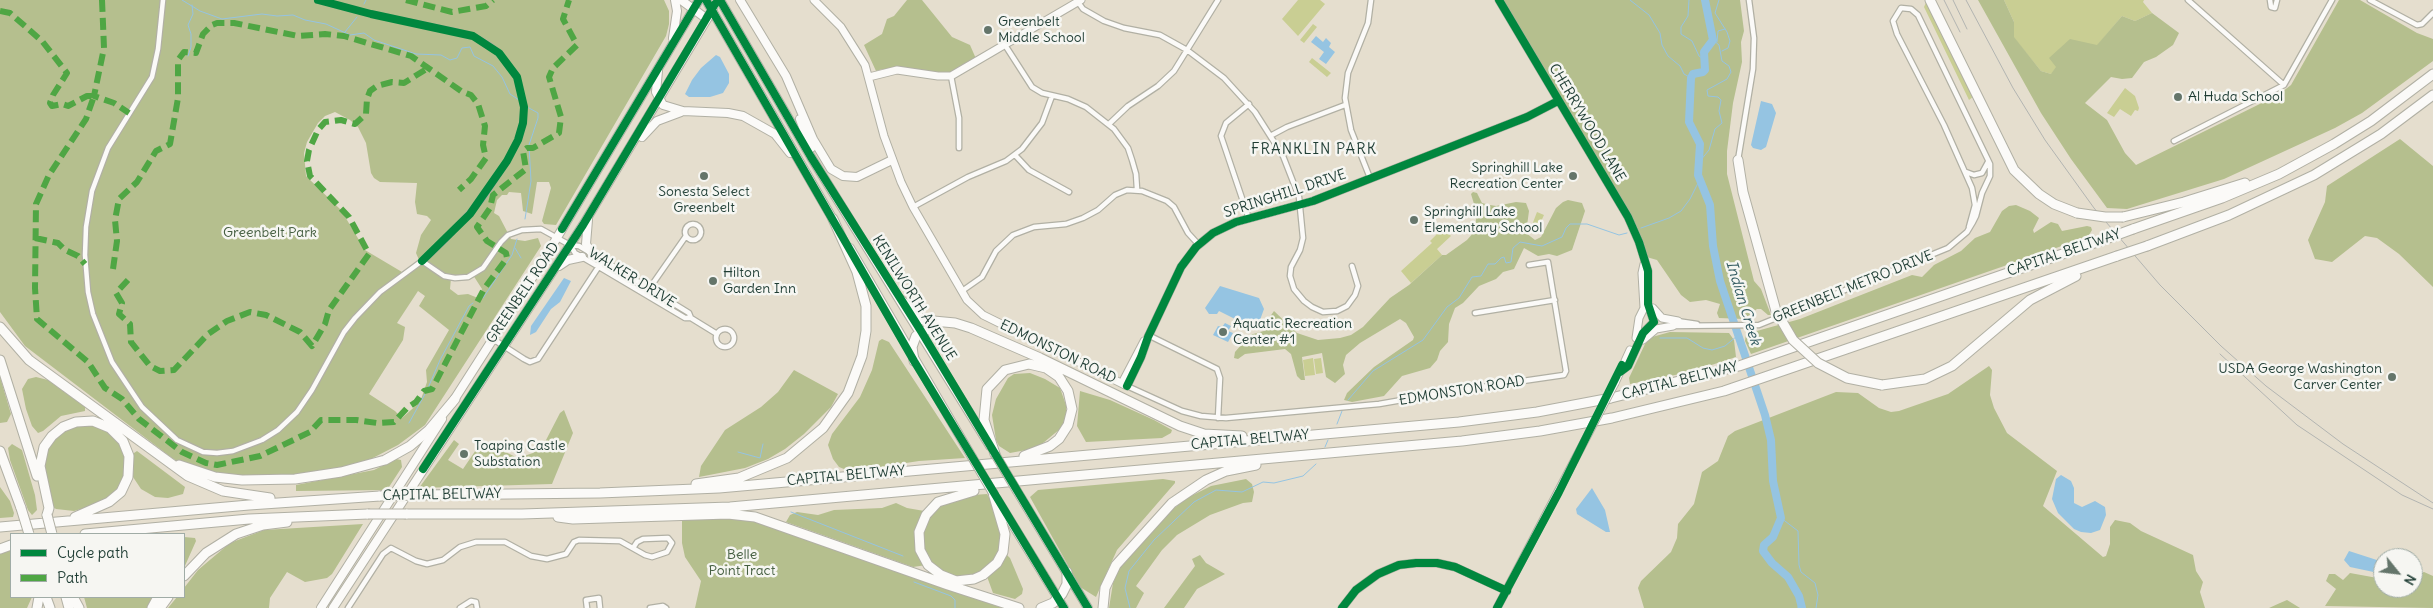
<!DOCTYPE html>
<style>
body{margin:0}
#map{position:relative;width:2433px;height:608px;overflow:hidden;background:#e5dece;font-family:Delius,sans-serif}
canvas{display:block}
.legend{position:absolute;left:10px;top:533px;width:175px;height:65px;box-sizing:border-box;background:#f6f6f2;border:1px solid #a0aca6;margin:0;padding:6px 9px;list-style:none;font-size:15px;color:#1f3d34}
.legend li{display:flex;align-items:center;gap:10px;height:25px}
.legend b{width:25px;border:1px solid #a0aca6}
.north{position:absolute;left:2373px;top:548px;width:50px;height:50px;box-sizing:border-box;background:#f6f6f2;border:1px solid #a0aca6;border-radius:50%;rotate:119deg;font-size:14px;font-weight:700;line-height:20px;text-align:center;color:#1f3d34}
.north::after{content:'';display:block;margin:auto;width:18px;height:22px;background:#64756a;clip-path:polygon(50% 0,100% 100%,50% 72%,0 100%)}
</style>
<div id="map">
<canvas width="2433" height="608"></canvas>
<ul class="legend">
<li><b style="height:6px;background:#00873e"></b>Cycle path</li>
<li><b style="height:6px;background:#4fa644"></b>Path</li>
</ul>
<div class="north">N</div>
</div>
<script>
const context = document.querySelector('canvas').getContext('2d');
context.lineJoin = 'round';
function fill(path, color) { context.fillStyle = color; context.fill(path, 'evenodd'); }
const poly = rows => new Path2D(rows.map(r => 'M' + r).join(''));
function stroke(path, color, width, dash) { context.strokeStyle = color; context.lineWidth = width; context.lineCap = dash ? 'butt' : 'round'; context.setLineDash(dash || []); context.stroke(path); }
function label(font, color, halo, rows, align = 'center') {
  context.font = font + ' Delius,sans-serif'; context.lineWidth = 5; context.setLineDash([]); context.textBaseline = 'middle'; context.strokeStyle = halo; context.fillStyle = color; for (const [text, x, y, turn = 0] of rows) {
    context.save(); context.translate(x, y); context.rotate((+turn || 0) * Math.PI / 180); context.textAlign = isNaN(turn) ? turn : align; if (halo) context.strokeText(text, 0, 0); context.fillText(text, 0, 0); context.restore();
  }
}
fill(poly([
 [1298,0,1320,0,1325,4,1298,36,1282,19],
 [1927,0,1974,96,1969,100,1924,7],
 [2004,0,2144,0,2143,2,2152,13,2135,21,2122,16,2097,46,2070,40,2054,73,2051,74,2041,71,2013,37,2014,22],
 [1313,24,1317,27,1304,43,1300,40],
 [1312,58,1331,73,1327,77,1309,62],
 [2125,88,2135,96,2139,108,2138,111,2135,110,2131,116,2120,109,2114,117,2107,113],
 [1537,212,1544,215,1538,228,1532,225],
 [1443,228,1451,236,1437,249,1442,255,1411,283,1401,271,1432,243,1430,241],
 [1313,358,1315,375,1305,376,1303,360],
 [1321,358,1323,373,1316,374,1314,359]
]), '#c9ce93');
fill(poly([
 [0,0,664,0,669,11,669,24,666,36,556,225,544,224,542,221,551,188,549,182,537,182,532,214,523,211,521,193,509,192,507,195,502,195,497,200,494,213,499,216,511,239,525,241,538,238,541,246,425,425,398,445,367,461,314,474,262,478,214,474,184,465,172,458,25,346,0,312],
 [335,112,350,120,358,127,366,143,371,173,374,178,380,182,417,183,415,202,417,214,427,216,431,220,421,235,416,253,419,260,402,272,365,250,341,210,306,176,304,153,307,142,318,123,325,116],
 [473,275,482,289,478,298,468,294,458,295,450,289,451,278],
 [418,291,425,296,419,306,449,330,426,370,427,382,420,402,402,418,395,411,369,394,403,340,405,327,397,323],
 [907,0,922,0,952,37,970,45,977,61,956,74,883,69,876,71,864,45,882,34,887,19,894,16],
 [1500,0,1740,0,1744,31,1741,42,1742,62,1733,103,1727,151,1727,174,1754,281,1761,289,1771,315,1768,315,1761,309,1757,309,1744,319,1719,318,1717,313,1720,304,1706,300,1690,302,1681,295,1657,260,1643,256,1639,242],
 [1978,0,2004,0,2014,22,2014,37,2041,71,2051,74,2056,67,2049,58,2070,39,2097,45,2122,16,2135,21,2152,13,2179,33,2173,45,2156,57,2144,62,2132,78,2122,79,2111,77,2085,103,2107,120,2125,153,2136,165,2278,95,2291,85,2339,0,2360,0,2417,33,2433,39,2433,61,2362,113,2335,128,2224,179,2127,209,2107,208,2071,159,2041,113],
 [2400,139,2433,166,2433,287,2399,254,2377,238,2365,236,2332,262,2315,259,2308,240,2325,202,2327,186],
 [1473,192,1477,193,1482,203,1490,205,1496,206,1516,202,1526,203,1529,211,1526,233,1535,240,1541,237,1556,208,1563,202,1568,200,1582,203,1585,211,1572,250,1557,256,1549,254,1538,256,1524,248,1514,269,1503,272,1496,279,1479,286,1463,303,1455,308,1449,324,1448,342,1440,351,1437,360,1430,368,1402,376,1384,396,1352,402,1344,400,1347,393,1374,367,1413,340,1414,337,1406,323,1400,319,1360,343,1346,355,1343,365,1345,374,1335,383,1326,377,1322,353,1302,357,1305,380,1301,380,1297,376,1291,354,1285,349,1245,354,1238,359,1234,358,1235,352,1250,335,1267,330,1267,321,1274,311,1297,333,1318,340,1340,338,1351,335,1363,327,1390,298,1409,285,1442,255,1446,255,1467,240,1474,232,1477,214,1471,194],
 [2016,205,2030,211,2039,218,2033,230,2034,233,2051,222,2058,224,2062,231,2087,226,2091,227,2092,230,2089,235,2079,240,1751,354,1745,341,1746,334,1800,319,1912,275,1922,277,1934,265,1961,251,1975,238,1990,232,2002,211,2009,206],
 [1670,332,1729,333,1734,340,1736,357,1690,372,1630,384,1629,378,1645,344,1652,337],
 [882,339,889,342,965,458,919,461,873,468,844,469,839,467,833,459,828,445,832,434,860,397,872,370,879,341],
 [1989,366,1992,370,1990,395,1994,408,2007,433,2057,471,2043,506,2103,557,2106,556,2110,544,2110,527,2115,520,2130,523,2141,531,2193,555,2196,571,2203,582,2200,592,2205,608,1644,608,1638,588,1641,581,1671,552,1677,538,1678,524,1694,504,1702,472,1718,461,1728,436,1735,431,1836,392,1858,393,1879,408,1891,412,1899,411,1948,394],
 [794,370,838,394,831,407,804,434,785,449,768,459,745,468,699,477,701,466,725,430,761,407,778,392],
 [1030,373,1045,379,1060,388,1066,405,1066,418,1060,429,1037,448,1010,453,999,446,996,440,992,415,996,399,1008,378,1014,374],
 [0,377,11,414,7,422,0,423],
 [36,377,48,380,85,407,85,411,61,416,43,431,38,433,32,426,26,409,22,389,28,379],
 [1080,391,1110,400,1154,420,1172,430,1171,433,1162,438,1086,442,1077,426],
 [564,410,573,433,552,484,419,488,454,440,459,444,448,460,463,469,482,441,518,458,533,453,545,442,560,413],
 [94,425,106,429,119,442,125,455,126,469,121,484,112,495,98,504,74,511,56,509,53,507,46,474,45,464,49,446,58,435,72,426],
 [12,444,22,450,35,495,37,510,32,515,28,510,10,460,8,448],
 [137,451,185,487,183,494,168,498,155,497,141,489,133,477,134,453],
 [396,459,401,460,402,467,387,490,296,491,296,485,374,470],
 [1163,479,1175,481,1175,483,1117,550,1096,597,1080,587,1030,497,1038,490],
 [1246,479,1252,484,1254,492,1252,502,1243,503,1210,515,1177,535,1162,550,1136,586,1144,593,1136,608,1109,608,1113,583,1120,567,1173,509,1187,498,1211,486],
 [0,487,10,501,14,513,13,517,0,518],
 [987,494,996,509,1001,525,1001,549,1010,558,1023,589,1022,594,1015,599,993,593,985,571,962,578,944,573,933,564,913,567,786,522,790,515,797,512,818,515,834,510,882,508,896,503,907,508,930,512,941,504,973,495],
 [733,518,768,524,1002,608,695,608,701,581,685,557,682,543,682,520],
 [363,524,332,574,327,578,305,582,287,572,270,598,269,608,168,608,177,597,184,597,184,588,198,570,230,543,264,530],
 [184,537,195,538,196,541,184,568],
 [11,550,11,597,32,597,27,608,0,608,0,553],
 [1200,555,1206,563,1225,574,1197,589,1184,608,1164,608,1195,566,1192,559],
 [2424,572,2433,576,2433,608,2325,606,2336,589,2326,581,2329,574,2335,574,2343,580,2350,573,2383,579,2383,588,2413,588,2413,576],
 [84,597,154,597,148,608,87,608],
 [2287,600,2300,608,2269,608,2280,603]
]), '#b5bf8e');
fill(poly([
 [1316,36,1323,42,1326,38,1331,43,1329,47,1335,52,1326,64,1319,59,1324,52,1311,42],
 [716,55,720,57,729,74,729,83,723,93,710,97,689,97,685,94,692,80,701,68],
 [1761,101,1772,104,1776,113,1766,147,1761,150,1753,148,1751,145],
 [564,278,571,281,560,302,551,309,536,332,530,335,531,326],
 [1220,286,1259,298,1264,309,1260,320,1251,327,1219,311,1217,314,1209,314,1205,308],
 [1225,323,1231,326,1228,331,1233,333,1228,342,1213,335,1218,326,1222,327],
 [2061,475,2071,481,2074,488,2074,503,2082,507,2095,501,2105,507,2106,515,2100,530,2091,533,2081,532,2074,529,2058,513,2052,499,2056,479],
 [1592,488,1605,510,1610,532,1606,532,1577,514,1576,509],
 [2349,551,2383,562,2383,574,2350,567,2344,560]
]), '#95c4e2');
stroke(poly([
 [182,0,200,11,222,19,262,14,277,16,293,15,305,20,326,24,350,35,364,33,374,40,416,54,441,55,450,60,457,58,462,48,470,47,474,56,493,66,502,77,510,94,519,100],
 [1630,0,1649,15,1660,33,1662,45,1668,56,1680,66,1684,74,1691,78],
 [1689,0,1688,16,1681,27,1681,34,1692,41,1699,56,1705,60],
 [1719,0,1715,13,1727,32,1730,41,1728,48,1722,51],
 [364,4,366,0],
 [345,32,357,17],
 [1717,42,1718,31,1725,29],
 [188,56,191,47,191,34,188,25,193,14,192,5],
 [1700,161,1709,150,1715,129,1722,123,1719,111,1721,100,1718,97,1708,96,1707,90,1727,79,1731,72,1729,66,1722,61,1719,45,1713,40],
 [525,219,531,181,529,145,538,118,538,113,529,108],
 [1641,228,1669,218,1681,211,1690,199,1699,181],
 [515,248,521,258],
 [483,298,512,255,517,239],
 [1660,338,1687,338,1703,348,1712,350,1725,346,1737,336],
 [428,388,440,360,469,306,473,303],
 [1348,400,1373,371,1423,340,1447,307,1459,298,1472,277,1481,276,1488,264,1495,264,1501,258,1504,257,1506,263,1511,262,1513,248,1520,242,1542,246,1562,237,1566,228,1570,224,1587,224,1619,235,1627,233],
 [409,423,425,394],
 [1337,424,1342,411],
 [1325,447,1328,440],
 [738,452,760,458,763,444],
 [791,512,903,556],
 [1781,518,1798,531,1799,565,1801,572,1815,583,1818,595,1816,608],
 [914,582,951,596,955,600,955,608],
 [1130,608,1125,588,1129,571,1154,540,1194,502,1216,490,1242,492,1263,482,1274,483,1303,476,1316,464],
 [1798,608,1799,603]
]), '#95c4e2', 1);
stroke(poly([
 [1705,0,1713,40,1704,52,1705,70,1703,72,1693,74,1691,78,1689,122,1700,144,1698,175,1710,205,1713,246,1720,281,1765,415,1771,440,1773,481,1781,518,1773,537,1764,545,1763,551,1772,563,1788,577,1799,596,1802,608]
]), '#95c4e2', 8);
const street = poly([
 [163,0,158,49,152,77,108,148,92,191,86,227,85,255,88,292,93,314,112,362,142,407,177,440,203,452,217,453,233,451,262,440,278,430,297,412,312,390,344,332,355,318,380,292,426,258,445,240,483,198,507,161,518,140,523,123,524,107,517,77,499,53,489,45,473,36,453,31,371,14,318,0],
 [2188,0,2284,85],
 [2270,0,2271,7,2275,8,2277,0],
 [2370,0,2417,25,2422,24,2433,13],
 [1078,2,1083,9,1104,21,1124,28,1160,35,1187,50,1224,78,1255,112,1283,156,1299,197,1303,238,1300,250,1291,267,1290,276,1294,289,1304,301,1312,307,1323,312,1337,311,1347,306,1355,295,1358,286,1352,266],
 [1005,45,1032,87,1042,93,1068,99,1086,107,1114,129,1128,148,1132,160,1136,174,1137,189],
 [951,76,959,118,959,148],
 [1249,104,1226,123,1221,136,1249,219],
 [1109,124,1128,106,1158,86,1174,71,1218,0],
 [1272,135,1287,127,1345,105],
 [2174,141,2284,85,2332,0],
 [1015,155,1029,170,1069,192],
 [1738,160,1753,69,1754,38,1749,0],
 [1966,172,1974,175,1982,173,1988,162],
 [1370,178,1351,130,1345,98,1348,73,1368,23,1371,0],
 [913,207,968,177,1006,161,1022,149,1042,123,1052,96],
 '685 232a8 8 0 1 1 16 0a8 8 0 1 1-16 0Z',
 [570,245,579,246,611,265,689,313,691,318,717,334],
 [422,261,444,276,455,278,468,277,483,268,501,242,508,235,522,230,541,229,570,245,575,253,599,267,685,318,691,318],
 [649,289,686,236],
 [962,291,982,277,996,251,1013,235,1034,227,1066,224,1083,218,1098,210,1115,195,1127,190,1142,191,1167,201,1174,207,1188,233,1199,245],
 [1475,313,1555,300],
 [1677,321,1697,324],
 [1671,326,1759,325,1948,248,1967,232,1973,222,1976,216,1982,193,1990,176,1990,164,1918,15,1911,9,1901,8,1893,21,1897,34,1944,125,1972,188,1975,205,1969,227],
 '716 338a9 9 0 1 1 18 0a9 9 0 1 1-18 0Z',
 [1148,335,1217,369,1220,378,1218,418],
 [493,339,524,359,530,362,538,359,603,260],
 [1127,386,1182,411,1201,416,1226,418,1379,404,1454,391,1564,375,1566,371,1548,262,1529,265],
 [348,608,383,554,391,548,416,561,427,564,443,560,460,547,476,542,505,542,531,556,547,559,566,554,574,542,579,540,620,541,645,555,652,557,667,552,672,543,668,538,643,539,637,542,633,548],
 [460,608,471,601,476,602,477,608],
 [587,608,586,600,599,598,600,608],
 [650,608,663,606,666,608]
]);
const secondary = poly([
 [814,0,841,27,865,65,884,136,901,182,913,207,967,300,983,315,1127,386,1141,357,1148,337,1181,267,1196,247,1213,233,1236,222,1313,201,1527,117,1558,101],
 [1499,0,1628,217,1639,242,1648,271,1648,304,1654,322,1643,333,1628,366,1620,372],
 [869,77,897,70,938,76,951,76,1081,0],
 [1653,308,1662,318,1678,321],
 [1636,338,1639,318,1644,308,1642,273,1644,264],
 [1643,340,1656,329,1673,326],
 [1122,383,1144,341],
 [1615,383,1630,350],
 [1342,608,1356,590,1378,574,1399,565,1416,563,1437,563,1455,567,1507,591],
 [1497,608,1574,461]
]);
const primary = poly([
 [706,0,835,223],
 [720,0,811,157,990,446],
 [740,0,786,76,813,139,831,169,843,176,857,177,892,160],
 [673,38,677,11,675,0],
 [658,71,656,92,663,105,683,111,728,113,743,116,775,134,790,153],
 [800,119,811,148],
 [642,137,657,121,681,112],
 [588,220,586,244,592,254],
 [850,248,972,457],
 [559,266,568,260,582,257],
 [452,403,546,256,699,0],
 [1017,491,1088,608],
 [997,499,1064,608],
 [321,608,442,419],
 [333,608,583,225,707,19,681,0]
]);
const highway = poly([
 [1930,0,2014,170,2039,194,2054,204,2077,213],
 [1738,160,1743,192,1776,311],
 [2123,217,2184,202,2245,183],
 [2133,229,2222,198,2279,174,2334,144,2371,121,2433,74],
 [2147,246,2229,215,2314,175,2381,134,2433,95],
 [901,300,923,320,955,323,971,328,1040,358,1180,426,1204,434,1242,436],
 [0,327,29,360,188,476,223,491,270,498],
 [0,360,37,476],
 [914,361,912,347,916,336,938,324],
 [1882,385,1925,379,1952,366,2030,300,2076,276],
 [0,451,21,508],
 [995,454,984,420,987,389,1005,370,1029,364,1046,368,1059,377,1068,391,1072,409,1068,425,1059,439,1050,446,1024,456],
 [179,465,215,477,242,480,295,479,341,472,385,460,410,446,429,430,455,399],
 [696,484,739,478,787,458,823,428,848,393,862,356,866,331,866,306,857,272,833,219],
 [974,491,938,502,926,515,919,532,920,550,928,565,941,575,956,581,974,579,983,575,997,563,1003,552,1005,534,993,493],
 [419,495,600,493,719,488,1459,422,1537,412,1611,398,1739,366,2103,240],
 [406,514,522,514,730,507,1462,441,1540,431,1612,418,1724,391,2117,256],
 [47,515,49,508,40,466,44,447,52,436,63,427,76,422,93,421,110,428,123,441,129,456,128,477,121,492,109,502,75,517],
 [558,517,573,519,728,514,755,517,948,585,1019,608],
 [0,527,249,505,380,496],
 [85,534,249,519,368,514],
 [0,549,11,545],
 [184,576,206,553,236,534,263,525,287,522],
 [46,597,50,608],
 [66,597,69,608],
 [73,597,79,608],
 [37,608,39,597],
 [152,608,158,597],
 [160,608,168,597],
 [1041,608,1053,603,1062,594,1067,584,1067,572],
 [1103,608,1105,588,1116,565,1172,503,1206,480,1226,471,1256,465]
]);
stroke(street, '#b1b0a4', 7);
stroke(secondary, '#b1b0a4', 9);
stroke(primary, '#b1b0a4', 10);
stroke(highway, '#b1b0a4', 11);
stroke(street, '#fbfaf8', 4.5);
stroke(secondary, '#fbfaf8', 7);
stroke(primary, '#fbfaf8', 8);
stroke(highway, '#fbfaf8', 9);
stroke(poly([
 [1944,0,1960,32],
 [1953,0,1967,29],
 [1966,0,2013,88,2045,140,2094,208,2160,285,2221,346,2266,386,2343,444,2433,503],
 [2220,354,2297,425,2402,495,2433,509]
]), '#b2b4b1', 1);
const secondaryBridge = poly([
 [1574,461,1615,383]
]);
const primaryBridge = poly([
 [707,19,714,6],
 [995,454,1017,491],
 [972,457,993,493]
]);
const highwayBridge = poly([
 [2077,213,2105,217,2123,217],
 [2103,240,2133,229],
 [2117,256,2147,246],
 [1776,311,1793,340,1818,363,1847,378,1882,385],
 [380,496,419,495],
 [21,508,29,534],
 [368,514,406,514],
 [47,515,52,534]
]);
stroke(secondaryBridge, '#b1b0a4', 9, []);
stroke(primaryBridge, '#b1b0a4', 10, []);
stroke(highwayBridge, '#b1b0a4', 11, []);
stroke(secondaryBridge, '#fbfaf8', 7);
stroke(primaryBridge, '#fbfaf8', 8);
stroke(highwayBridge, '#fbfaf8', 9);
stroke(poly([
 [102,0,104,48,94,96,114,103,129,113],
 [406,0,452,12,486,6,493,0],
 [0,11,10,13,42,41,67,73,53,95,50,103,52,106,62,104,68,106,87,96,94,96,86,119,49,175,36,204,35,288,37,319,88,362,105,388,122,399,139,419,182,452,206,463,217,465,260,456,310,432,321,420,356,420,377,423,394,422,407,408,416,402,424,391,432,389,484,289,507,258,506,253,487,241,477,227,490,208,493,195,526,169,523,151,527,148,533,148,559,133,561,117,549,77,553,68,577,45,563,19,569,0],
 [35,238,58,243,65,250,78,256,85,264],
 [113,269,117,241,115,220,119,199,137,182,156,151,170,144,178,98,178,60,184,52,196,53,203,34,212,25,217,23,234,23,298,36,325,34,344,36,411,56,461,91,471,95,478,104,485,126,483,145,486,158,471,179,459,190],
 [128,280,116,293,122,303,119,314,130,324,131,342,150,366,160,371,174,370,208,334,227,321,250,312,266,315,300,332,312,346,325,324,329,310,369,254,349,217,310,176,307,161,309,150,318,130,325,122,341,120,355,124,366,114,367,99,370,91,377,86,392,82,404,83,428,68]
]), '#4fa644', 6, [12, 6]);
stroke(poly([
 [318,0,371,14,473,36,499,53,517,77,524,107,523,123,518,140,507,161,470,214,422,261],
 [706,0,914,361,1064,608],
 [720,0,811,157,921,331,1088,608],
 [1499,0,1628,217,1639,242,1648,271,1648,304,1654,322,1643,333,1628,366,1620,372],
 [562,229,699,0],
 [1127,386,1141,357,1148,337,1181,267,1196,247,1213,233,1236,222,1313,201,1527,117,1558,101],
 [423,469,583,225,715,4],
 [1342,608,1356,590,1378,574,1399,565,1416,563,1437,563,1455,567,1507,591],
 [1497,608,1559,492,1622,365]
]), '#00873e', 8);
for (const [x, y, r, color] of [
 [988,30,5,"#64756a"],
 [2178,97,5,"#64756a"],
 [704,176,5,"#64756a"],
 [1573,176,5,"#64756a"],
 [1414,220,5,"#64756a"],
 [713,281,5,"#64756a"],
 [1223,332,5,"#64756a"],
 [2392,377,5,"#64756a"],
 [464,454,5,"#64756a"]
]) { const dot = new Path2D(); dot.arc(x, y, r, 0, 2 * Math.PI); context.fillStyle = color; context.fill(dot); stroke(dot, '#f6f6f2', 2); }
label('14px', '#1f3d34', '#f6f6f2', [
 ["Greenbelt",998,22],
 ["Middle School",998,38],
 ["Al Huda School",2188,97],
 ["Springhill Lake",1563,168,"right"],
 ["Recreation Center",1563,184,"right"],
 ["Sonesta Select",704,192,"center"],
 ["Greenbelt",704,208,"center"],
 ["Springhill Lake",1424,212],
 ["Elementary School",1424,228],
 ["Hilton",723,273],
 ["Garden Inn",723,289],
 ["Aquatic Recreation",1233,324],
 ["Center #1",1233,340],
 ["USDA George Washington",2382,369,"right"],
 ["Carver Center",2382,385,"right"],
 ["Toaping Castle",474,446],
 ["Substation",474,462]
], 'left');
label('14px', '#1f3d34', '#f6f6f2', [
 ["CHERRYWOOD LANE",1587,123,59],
 ["SPRINGHILL DRIVE",1285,194,-18],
 ["CAPITAL BELTWAY",2064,253,-19],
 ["WALKER DRIVE",632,278,32],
 ["GREENBELT METRO DRIVE",1853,287,-22],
 ["GREENBELT ROAD",523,293,-56],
 ["KENILWORTH AVENUE",914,298,58],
 ["EDMONSTON ROAD",1058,352,26],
 ["CAPITAL BELTWAY",1680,381,-14],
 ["EDMONSTON ROAD",1462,391,-9],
 ["CAPITAL BELTWAY",1250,440,-5],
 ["CAPITAL BELTWAY",846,476,-5],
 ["CAPITAL BELTWAY",442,495,-1]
]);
label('14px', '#445e40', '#f6f6f2', [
 ["Greenbelt Park",270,233],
 ["Belle",742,555],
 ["Point Tract",742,571]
]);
context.letterSpacing = '1px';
label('15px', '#1f3d34', '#f6f6f2', [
 ["FRANKLIN PARK",1314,150]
]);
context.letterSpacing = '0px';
label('italic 15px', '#345c62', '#f6f6f2', [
 ["Indian Creek",1743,303,73]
]);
</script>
